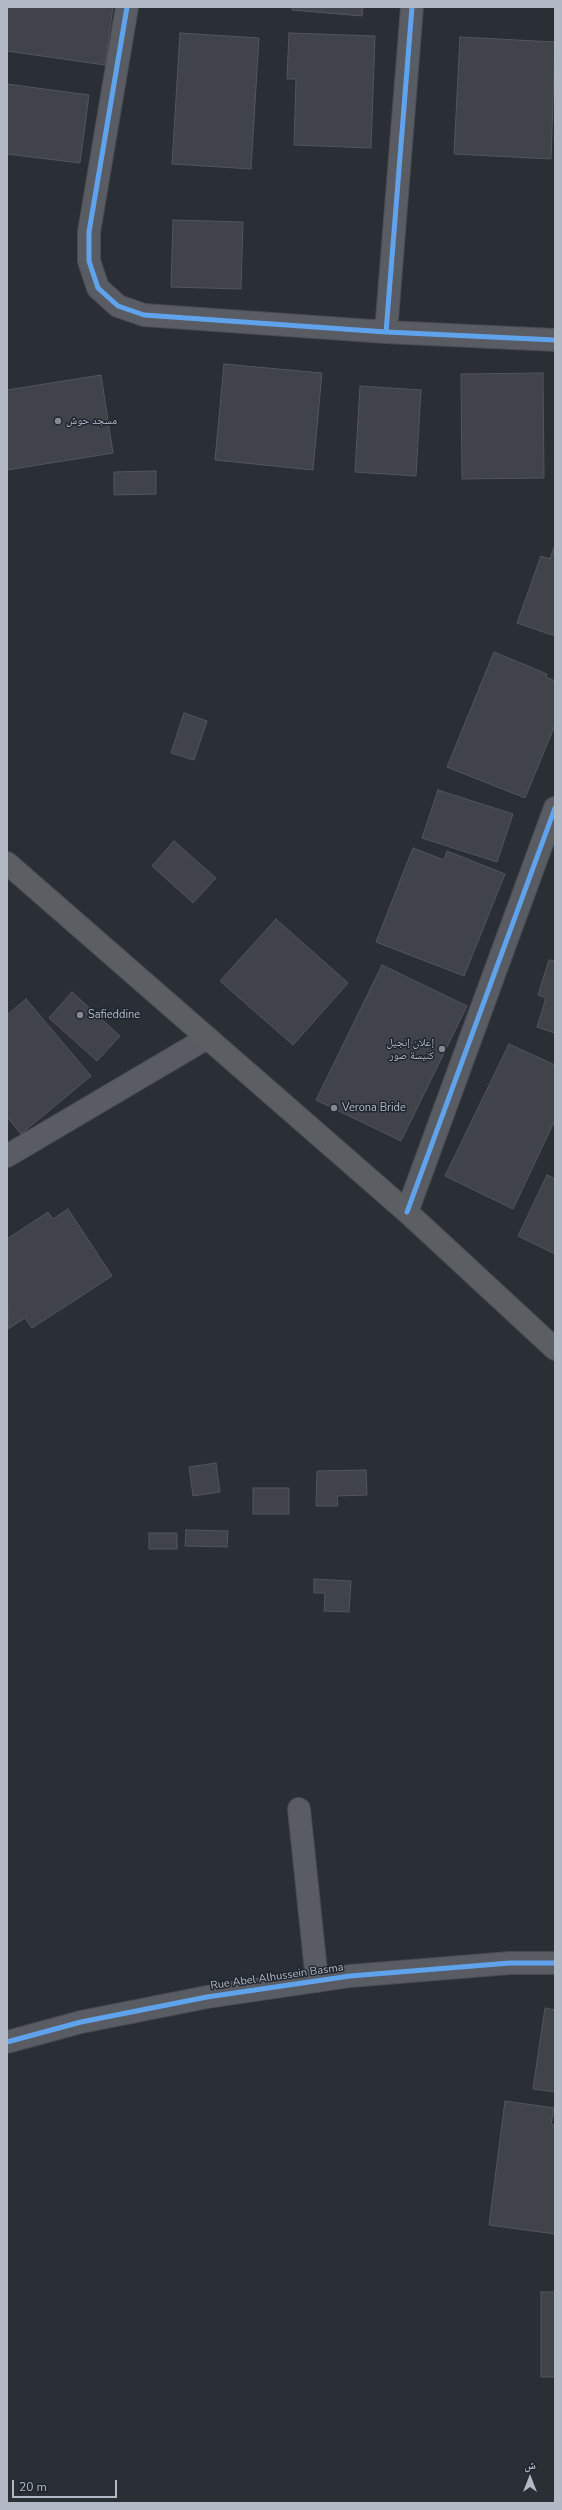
<!DOCTYPE html>
<meta charset="utf-8">
<style>
body{margin:0}
#map{position:relative;width:562px;height:2510px;overflow:hidden;background:#2a2f35;font-family:"Nunito Sans","Noto Naskh Arabic",sans-serif}
canvas{display:block}
.frame{position:absolute;inset:0;border:8px solid #b4bac5;pointer-events:none}
.north{position:absolute;left:510px;top:2458px;width:40px;height:40px;-webkit-text-stroke:3px #1e252e;paint-order:stroke;rotate:0deg;font-size:11px;font-weight:700;line-height:16px;text-align:center;color:#b4bac5}
.north::after{content:'';display:block;margin:auto;width:14px;height:18px;background:#b4bac5;clip-path:polygon(50% 0,100% 100%,50% 72%,0 100%)}
.scale{position:absolute;left:12px;top:2480px;width:105px;height:18px;box-sizing:border-box;border:2px solid #b4bac5;border-top:0;padding-left:5px;font-size:12px;line-height:14px;white-space:nowrap;color:#b4bac5;-webkit-text-stroke:3px #1e252e;paint-order:stroke}
</style>
<div id="map">
<canvas width="562" height="2510"></canvas>
<div class="frame"></div>
<div class="north">ش</div>
<div class="scale">20 m</div>
</div>
<script>
const context = document.querySelector('canvas').getContext('2d');
context.lineJoin = 'round';
function fill(path, color) { context.fillStyle = color; context.fill(path, 'evenodd'); }
const poly = rows => new Path2D(rows.map(r => 'M' + r).join(''));
function stroke(path, color, width, dash) { context.strokeStyle = color; context.lineWidth = width; context.lineCap = dash ? 'butt' : 'round'; context.setLineDash(dash || []); context.stroke(path); }
function label(font, color, halo, rows, align = 'center') {
  context.font = font + ' "Nunito Sans","Noto Naskh Arabic",sans-serif'; context.lineWidth = 3; context.setLineDash([]); context.textBaseline = 'middle'; context.strokeStyle = halo; context.fillStyle = color; for (const [text, x, y, turn = 0] of rows) {
    context.save(); context.translate(x, y); context.rotate((+turn || 0) * Math.PI / 180); context.textAlign = isNaN(turn) ? turn : align; if (halo) context.strokeText(text, 0, 0); context.fillText(text, 0, 0); context.restore();
  }
}
const building = poly([
 [7,7,113,7,105,65,7,51,7,7],
 [292,7,363,7,362,16,292,10,292,7],
 [180,33,259,38,251,169,172,164,180,33],
 [289,33,375,36,371,148,294,145,296,79,287,79,289,33],
 [460,37,555,42,551,159,454,154,460,37],
 [7,84,89,95,80,163,7,154,7,84],
 [173,220,243,222,241,289,171,287,173,220],
 [224,364,322,373,313,470,215,460,224,364],
 [543,373,544,478,462,479,461,374,543,373],
 [101,375,113,453,7,470,7,390,101,375],
 [360,386,421,390,416,476,355,472,360,386],
 [156,471,156,494,114,495,114,472,156,471],
 [555,545,555,636,517,623,541,556,550,559,555,545],
 [494,652,547,674,546,677,555,681,555,725,525,798,447,767,494,652],
 [184,713,207,721,194,760,171,753,184,713],
 [438,790,513,814,497,862,422,838,438,790],
 [174,841,216,878,193,903,152,866,174,841],
 [413,848,444,860,447,851,505,874,464,976,376,942,413,848],
 [276,919,348,983,293,1045,220,981,276,919],
 [549,960,555,961,555,1033,537,1027,546,998,538,995,549,960],
 [382,965,467,1006,401,1141,316,1100,382,965],
 [72,992,120,1036,97,1061,49,1018,72,992],
 [26,999,91,1076,21,1134,7,1117,7,1015,26,999],
 [509,1044,555,1065,555,1120,513,1209,445,1176,509,1044],
 [547,1175,555,1179,555,1254,518,1236,547,1175],
 [68,1209,112,1276,32,1328,25,1318,8,1329,7,1239,48,1212,53,1219,68,1209],
 [216,1463,220,1492,193,1496,189,1467,216,1463],
 [366,1470,367,1495,337,1496,338,1506,316,1506,317,1471,366,1470],
 [253,1488,289,1488,289,1514,253,1514,253,1488],
 [186,1530,228,1531,227,1547,185,1546,186,1530],
 [149,1533,177,1533,177,1549,149,1549,149,1533],
 [314,1579,351,1581,349,1612,324,1611,325,1593,314,1593,314,1579],
 [545,2008,555,2010,555,2092,533,2089,545,2008],
 [505,2101,554,2108,551,2124,555,2125,555,2234,489,2225,505,2101],
 [541,2292,555,2292,555,2377,541,2377,541,2292]
]);
fill(building, '#40444a');
stroke(building, '#51565c', 1);
const minor = poly([
 [127,7,89,232,89,261,98,288,118,306,144,315,386,332,555,340],
 [386,332,412,7],
 [7,1156,207,1038],
 [407,1212,555,808],
 [299,1809,317,1981],
 [7,2042,81,2022,207,1997,350,1976,510,1963,555,1963]
]);
const major = poly([
 [7,863,407,1212,555,1349]
]);
stroke(minor, '#484b4f', 24);
stroke(major, '#474b51', 24);
stroke(minor, '#595c62', 22);
stroke(major, '#5b5f64', 22);
stroke(poly([
 [127,7,89,232,89,261,98,288,118,306,144,315,386,332,555,340],
 [386,332,412,7],
 [407,1212,555,808],
 [7,2042,81,2022,207,1997,350,1976,510,1963,555,1963]
]), '#60a3ed', 5);
for (const [x, y, r, color] of [
 [58,421,4,"#848993"],
 [80,1015,4,"#848993"],
 [442,1049,4,"#848993"],
 [334,1108,4,"#848993"]
]) { const dot = new Path2D(); dot.arc(x, y, r, 0, 2 * Math.PI); context.fillStyle = color; context.fill(dot); stroke(dot, '#1e252e', 1.5); }
label('11px', '#b4bac5', '#1e252e', [
 ["مسجد حوش",66,421],
 ["Safieddine",88,1015],
 ["إعلان إنجيل",434,1043,"right"],
 ["كنيسة صور",434,1056,"right"],
 ["Verona Bride",342,1108]
], 'left');
label('11px', '#b4bac5', '#1e252e', [
 ["Rue Abel Alhussein Basma",277,1977,-8]
]);
</script>
